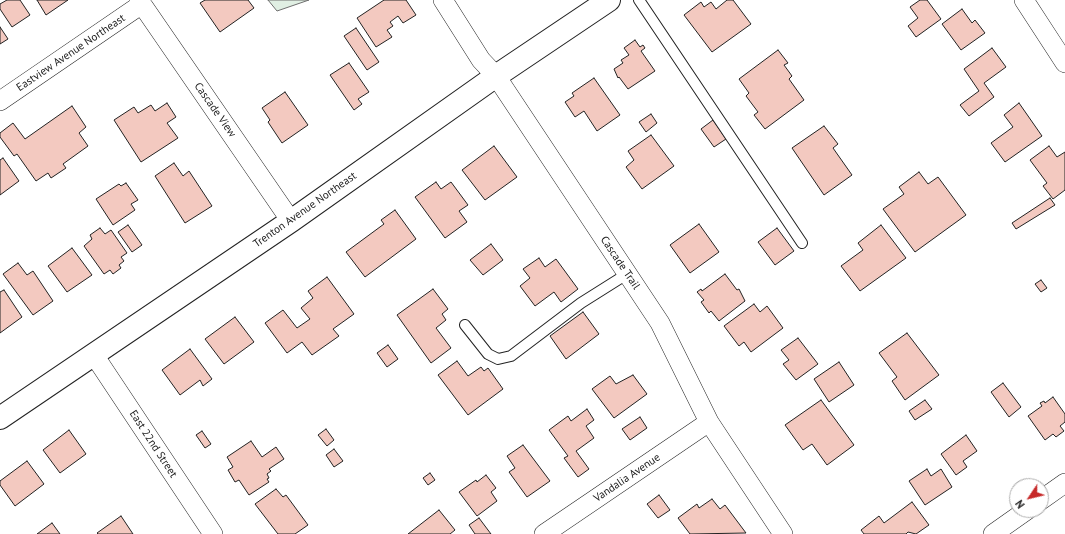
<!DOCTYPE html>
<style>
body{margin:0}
#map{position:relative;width:1065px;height:534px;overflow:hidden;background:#fff;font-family:"PT Sans",sans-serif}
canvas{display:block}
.north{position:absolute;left:1009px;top:478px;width:40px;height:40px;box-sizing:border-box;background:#fff;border:1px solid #a7a7a7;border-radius:50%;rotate:235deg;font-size:11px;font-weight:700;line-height:16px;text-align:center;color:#222}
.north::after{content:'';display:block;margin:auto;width:14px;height:18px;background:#c62828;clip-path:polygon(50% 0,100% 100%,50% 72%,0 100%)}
</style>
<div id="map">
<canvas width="1065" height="534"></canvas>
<div class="north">N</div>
</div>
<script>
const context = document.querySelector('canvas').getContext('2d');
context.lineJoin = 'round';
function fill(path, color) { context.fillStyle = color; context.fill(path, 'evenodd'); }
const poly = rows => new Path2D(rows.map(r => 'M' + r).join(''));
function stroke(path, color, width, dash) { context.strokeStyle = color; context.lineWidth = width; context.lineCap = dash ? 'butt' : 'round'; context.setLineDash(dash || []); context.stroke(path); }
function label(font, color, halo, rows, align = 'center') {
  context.font = font + ' "PT Sans",sans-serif'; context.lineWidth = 3; context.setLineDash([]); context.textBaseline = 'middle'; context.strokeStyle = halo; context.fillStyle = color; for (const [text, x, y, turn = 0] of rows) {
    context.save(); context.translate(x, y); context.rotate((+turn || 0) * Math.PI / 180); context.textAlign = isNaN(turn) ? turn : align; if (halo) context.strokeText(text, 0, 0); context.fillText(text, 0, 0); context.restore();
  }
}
const green = poly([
 [268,0,309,0,277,11,268,0]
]);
fill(green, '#e0efe3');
stroke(green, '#6f6f6f', 1);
const building = poly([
 [7,0,20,0,30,15,12,27,0,9,0,4,7,0],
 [37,0,68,0,46,15,37,0],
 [205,0,248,0,254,8,220,32,200,3,205,0],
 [384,0,406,0,416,15,403,23,398,16,390,22,393,26,387,30,392,37,376,47,357,18,384,0],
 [727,0,733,0,751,24,712,52,684,15,701,2,704,7,711,2,716,9,727,0],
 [920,0,927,0,941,19,916,37,908,26,918,18,910,7,920,0],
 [962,9,972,23,975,20,985,33,961,50,942,24,962,9],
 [0,27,8,39,0,44,0,27],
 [356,28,379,62,367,70,344,36,356,28],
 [635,40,640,47,643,45,645,48,641,51,655,71,628,89,619,77,618,78,614,69,623,63,621,60,629,55,624,48,635,40],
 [992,48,1006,67,984,83,994,97,969,116,960,105,979,91,964,69,992,48],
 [778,50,788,63,784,65,792,76,789,79,804,100,765,129,754,115,758,112,746,96,749,93,739,79,778,50],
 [349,63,369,92,358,99,362,104,354,110,330,75,349,63],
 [594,78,620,115,597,131,584,111,575,117,565,102,574,96,572,93,594,78],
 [285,92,308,125,282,143,268,122,270,120,262,108,285,92],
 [167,103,176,117,167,123,178,138,141,162,114,120,134,107,138,113,151,105,155,111,167,103],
 [1019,103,1042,136,1005,162,991,143,1013,127,1004,115,1019,103],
 [72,106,86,127,79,133,88,146,63,164,66,168,51,178,48,173,36,181,17,154,14,156,0,137,0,133,13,123,25,139,72,106],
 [651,114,657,123,646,132,639,122,651,114],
 [713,120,726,139,714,147,701,129,713,120],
 [824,126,838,144,833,148,852,175,824,195,792,148,824,126],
 [651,135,674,166,642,189,626,167,634,160,628,151,651,135],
 [494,146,517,177,485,200,462,170,494,146],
 [1049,146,1057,157,1065,152,1065,190,1053,199,1043,186,1047,183,1030,160,1049,146],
 [3,158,19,181,0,195,0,160,3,158],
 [174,163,183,176,189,171,212,206,185,223,155,176,174,163],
 [919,172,928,184,938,177,966,215,915,252,883,209,904,194,899,187,919,172],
 [436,182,441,189,451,182,468,205,459,211,467,222,445,238,415,197,436,182],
 [126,183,138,200,131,204,135,210,113,225,96,199,119,184,121,186,126,183],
 [1050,198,1055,205,1016,229,1012,223,1050,198],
 [395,210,416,239,365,277,346,252,384,224,381,220,395,210],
 [699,224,719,252,690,273,670,245,699,224],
 [128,225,142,245,132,252,118,232,128,225],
 [881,225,906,258,860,291,841,266,863,250,858,243,881,225],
 [100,228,105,234,111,230,127,253,121,257,124,261,119,265,121,268,113,274,110,270,104,274,84,246,92,239,90,235,100,228],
 [777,228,794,251,775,265,758,242,777,228],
 [491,244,503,260,483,275,470,260,491,244],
 [72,248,92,275,67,292,48,266,72,248],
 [539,258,545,267,556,259,578,289,561,302,554,292,535,306,520,286,530,278,523,269,539,258],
 [18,263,27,275,33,271,53,301,33,315,3,274,18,263],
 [725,274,737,290,739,289,745,301,719,321,711,311,709,313,701,302,704,300,697,292,701,289,702,291,725,274],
 [327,277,354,314,333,329,339,336,312,355,302,342,287,353,265,323,283,310,297,328,310,319,301,308,313,298,308,291,327,277],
 [1041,280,1047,288,1041,292,1035,284,1041,280],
 [433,289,448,309,442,314,446,320,436,328,451,348,431,363,397,315,433,289],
 [4,290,22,317,0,333,0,292,4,290],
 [754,304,760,312,767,306,783,328,751,352,744,342,739,346,724,326,754,304],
 [583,312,599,334,566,359,550,336,583,312],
 [235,317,254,342,224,364,205,339,235,317],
 [907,333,939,375,905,400,892,381,897,377,879,353,907,333],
 [798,338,818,364,796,380,783,364,789,360,781,350,798,338],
 [388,345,398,359,387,367,377,353,388,345],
 [190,349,212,379,203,386,200,380,180,395,162,370,190,349],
 [457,361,468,376,481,367,484,371,488,368,503,389,468,415,438,375,457,361],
 [839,362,854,385,829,402,814,379,839,362],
 [633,375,647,394,614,418,592,389,610,376,616,384,633,375],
 [1003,383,1021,407,1009,417,991,392,1003,383],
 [1053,397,1065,414,1065,422,1060,426,1064,431,1056,437,1053,434,1045,440,1028,416,1042,406,1040,403,1044,401,1045,403,1053,397],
 [821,400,854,445,827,465,812,444,803,450,785,425,821,400],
 [925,400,932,409,915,420,909,411,925,400],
 [587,409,594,420,586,426,594,438,576,451,589,469,578,477,564,458,568,456,549,430,568,416,571,421,587,409],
 [640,417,647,428,630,440,622,429,640,417],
 [326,429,334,440,327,446,318,435,326,429],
 [69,430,86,454,60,473,43,450,69,430],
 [202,431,211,444,205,448,196,435,202,431],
 [966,435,977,451,963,461,967,467,956,475,941,454,966,435],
 [251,441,262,457,276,447,284,459,269,469,271,471,267,474,269,478,267,479,269,482,249,495,239,480,235,482,228,470,233,467,227,457,251,441],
 [523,445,550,481,527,497,509,472,515,468,507,456,523,445],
 [334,449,343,461,334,467,326,455,334,449],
 [27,461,44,484,15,506,0,485,0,481,27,461],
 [927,469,931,476,941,469,952,487,925,505,909,481,927,469],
 [430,473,435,480,428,485,423,478,430,473],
 [486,475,496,488,491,492,497,501,477,516,459,492,476,480,477,482,486,475],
 [276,489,283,497,286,495,308,525,295,534,278,534,255,504,276,489],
 [659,495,670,510,658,518,647,504,659,495],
 [712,499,720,509,725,505,746,533,690,534,678,518,697,504,699,508,712,499],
 [912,502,929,525,916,534,908,532,906,534,864,534,861,530,879,516,884,523,912,502],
 [439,510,455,530,450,534,408,534,439,510],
 [121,516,133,534,98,534,97,533,121,516],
 [479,518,491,534,475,534,469,525,479,518],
 [52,523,60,534,37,534,52,523]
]);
fill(building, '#f3c9c0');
stroke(building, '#222', 1);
const service = poly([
 [639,0,802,243],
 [465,325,488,354,498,359,511,356,581,303,627,274]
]);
const minor = poly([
 [139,0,291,221],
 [443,0,481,60,496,76,660,323,709,422,783,534],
 [1024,0,1065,63],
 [0,101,142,4],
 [94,355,213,534],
 [1041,500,1065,483],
 [544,534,709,422],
 [993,534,1027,510]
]);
const secondary = poly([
 [0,418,291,221,496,76,609,0]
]);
stroke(service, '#222', 12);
stroke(minor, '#222', 20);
stroke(secondary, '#222', 24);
stroke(service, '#fff', 10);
stroke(minor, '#fff', 19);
stroke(secondary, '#fff', 22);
label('11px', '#222', '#fff', [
 ["Eastview Avenue Northeast",71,53,-34],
 ["Cascade View",215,110,55],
 ["Trenton Avenue Northeast",305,210,-35],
 ["Cascade Trail",620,263,56],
 ["East 22nd Street",153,444,57],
 ["Vandalia Avenue",627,478,-34]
]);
</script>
